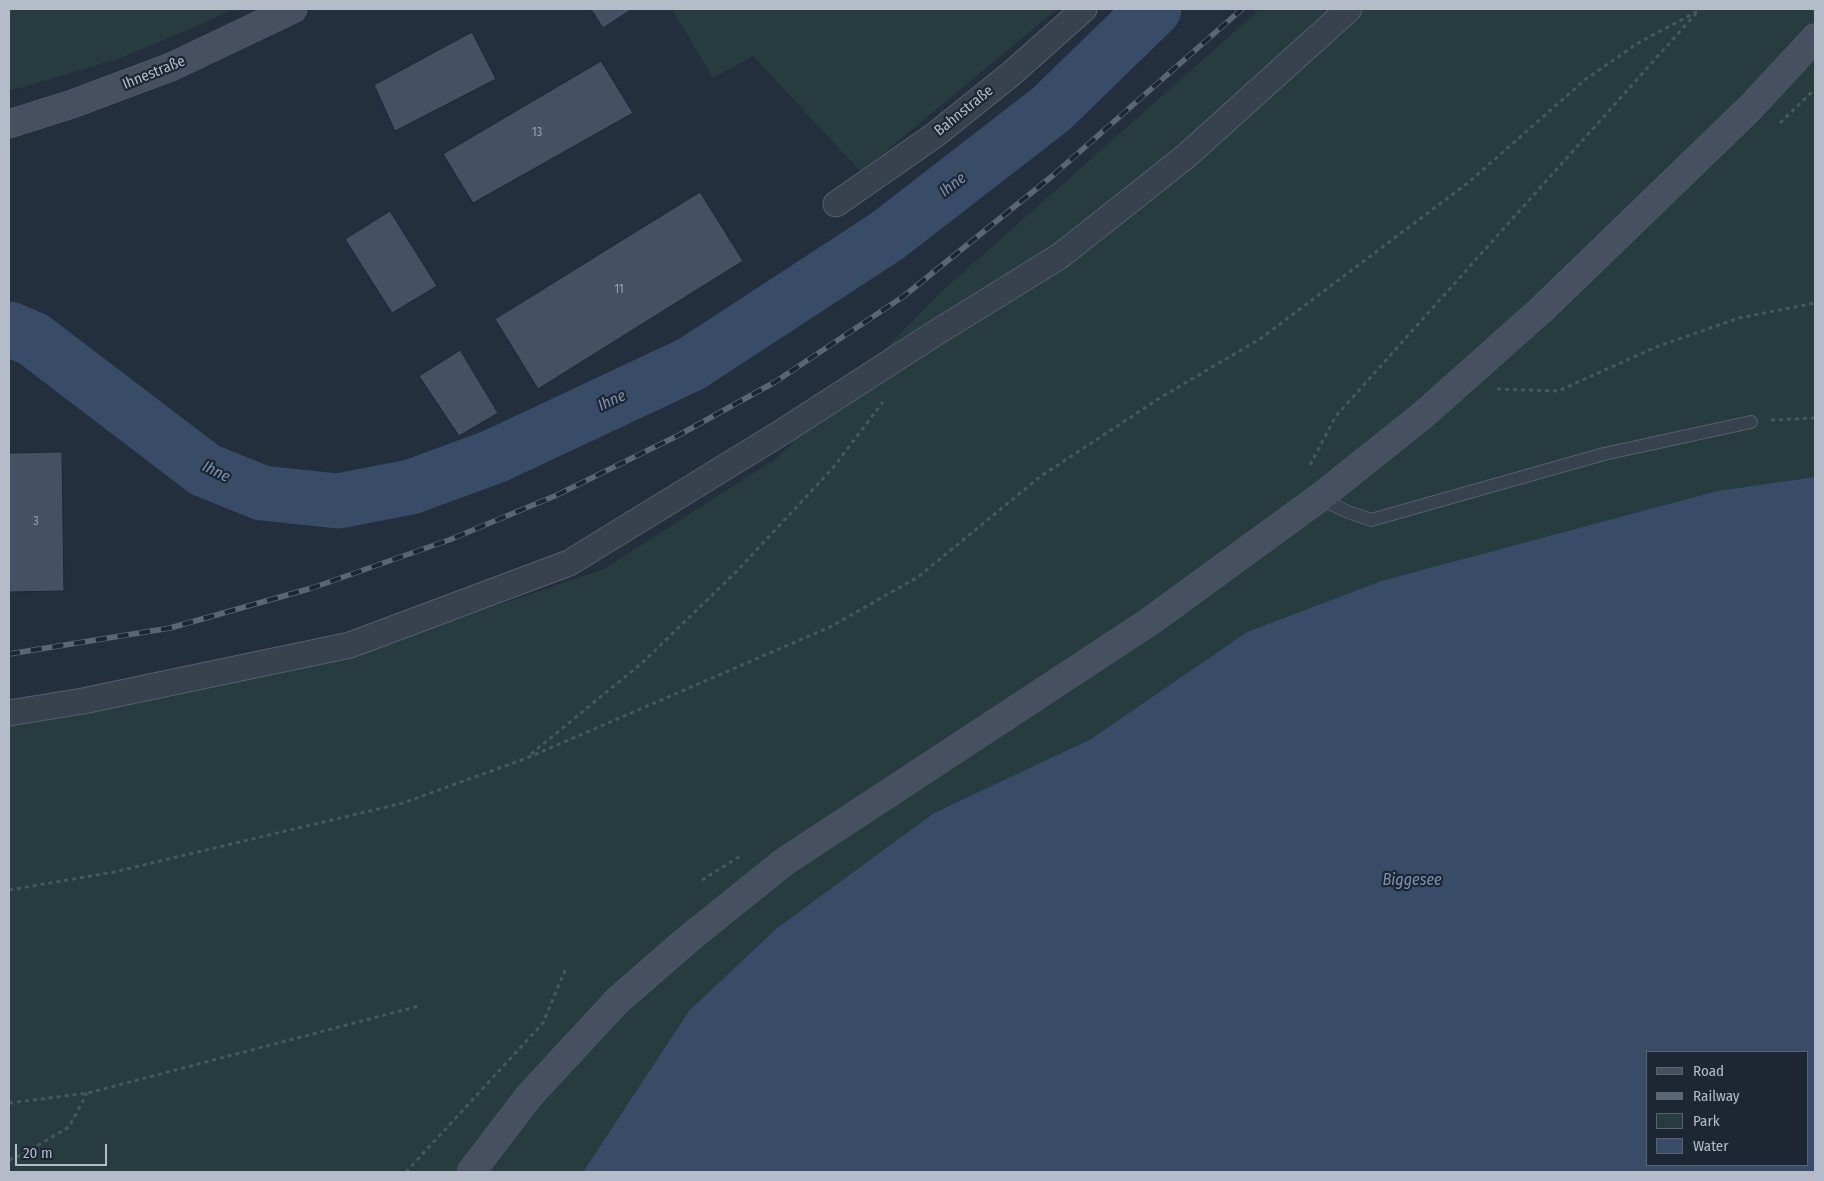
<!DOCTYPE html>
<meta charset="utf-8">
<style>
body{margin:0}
#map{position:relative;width:1824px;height:1181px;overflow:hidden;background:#242f3e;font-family:"Fira Sans Condensed",sans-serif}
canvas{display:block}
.frame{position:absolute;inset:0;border:10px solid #b4bcc9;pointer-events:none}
.legend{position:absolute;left:1646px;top:1051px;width:162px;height:115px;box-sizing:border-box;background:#1d2633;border:1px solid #59626f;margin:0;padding:6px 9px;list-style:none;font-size:15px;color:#b4bcc9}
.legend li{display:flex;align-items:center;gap:10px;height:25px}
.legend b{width:25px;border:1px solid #59626f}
.scale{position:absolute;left:15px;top:1144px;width:92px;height:22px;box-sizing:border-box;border:2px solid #b4bcc9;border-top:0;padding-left:6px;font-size:15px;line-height:18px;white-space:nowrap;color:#b4bcc9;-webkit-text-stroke:4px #1d2633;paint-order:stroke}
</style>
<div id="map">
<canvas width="1824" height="1181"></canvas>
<div class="frame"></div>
<ul class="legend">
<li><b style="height:6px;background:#465061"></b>Road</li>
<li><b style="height:6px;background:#5a6575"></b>Railway</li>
<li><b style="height:14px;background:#263c3f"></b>Park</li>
<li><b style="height:14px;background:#394c67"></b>Water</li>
</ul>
<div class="scale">20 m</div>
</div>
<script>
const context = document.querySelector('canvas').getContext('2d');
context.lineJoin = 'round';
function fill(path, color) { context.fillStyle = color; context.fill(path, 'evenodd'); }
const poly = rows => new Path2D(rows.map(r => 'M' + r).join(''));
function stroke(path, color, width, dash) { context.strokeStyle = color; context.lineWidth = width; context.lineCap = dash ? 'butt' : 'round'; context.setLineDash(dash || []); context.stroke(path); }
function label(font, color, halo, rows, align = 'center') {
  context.font = font + ' "Fira Sans Condensed",sans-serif'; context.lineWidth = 4.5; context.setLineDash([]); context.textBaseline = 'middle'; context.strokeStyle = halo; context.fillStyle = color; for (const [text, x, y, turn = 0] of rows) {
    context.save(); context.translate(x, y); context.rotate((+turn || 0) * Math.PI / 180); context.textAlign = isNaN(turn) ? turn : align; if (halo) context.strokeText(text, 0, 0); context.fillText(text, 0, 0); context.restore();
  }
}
fill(poly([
 [9,9,231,9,211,20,118,59,9,91],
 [672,9,1057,9,861,172,753,56,713,78],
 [1260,9,1815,9,1815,477,1717,491,1381,581,1247,632,1091,739,934,813,689,1011,583,1172,9,1172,9,711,334,661,604,569,777,458,941,292]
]), '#263c3f');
fill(poly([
 [1815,477,1815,1172,583,1172,689,1011,776,929,934,813,1091,739,1247,632,1381,581,1717,491],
 [1648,1052,1808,1052,1808,1165,1648,1165]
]), '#394c67');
stroke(poly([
 [9,329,33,339,205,470,262,493,338,501,411,487,495,456,691,364,887,236,1051,109,1154,9]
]), '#394c67', 55);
const building = poly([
 [591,9,632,9,603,28,591,9],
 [472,32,496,79,395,131,374,85,472,32],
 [601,61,633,113,473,203,443,154,601,61],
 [700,192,743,261,538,389,495,319,700,192],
 [390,211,437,286,392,313,345,239,390,211],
 [460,350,498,413,459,436,419,376,460,350],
 [62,452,64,591,9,592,9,453,62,452]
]);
fill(building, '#455162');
stroke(building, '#1f2835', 1);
const service = poly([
 [1319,498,1348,512,1371,520,1604,454,1751,422]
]);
const minor = poly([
 [836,204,935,135,1011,74,1084,9],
 [9,713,83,701,350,645,569,563,779,434,934,334,1060,256,1185,157,1349,9]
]);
const secondary = poly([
 [9,124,72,104,171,67,293,9],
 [471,1172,529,1096,617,1001,687,940,784,862,1149,622,1319,498,1423,415,1541,310,1750,108,1815,38]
]);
stroke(service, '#565f6c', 14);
stroke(minor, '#565f6c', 27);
stroke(secondary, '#565f6c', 29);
stroke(poly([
 [1780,123,1815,89],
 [1497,389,1558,391,1656,347,1739,318,1815,303],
 [1771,420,1815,418],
 [1310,465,1336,416,1700,9],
 [531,754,642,663,736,572,832,469,883,402],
 [702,880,742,855],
 [9,890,114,872,403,803,527,758,830,627,918,577,1041,476,1163,396,1260,339,1469,182,1586,79,1638,43,1698,11],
 [9,1103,88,1093,419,1006],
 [9,1160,23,1154,69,1127,87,1093],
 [406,1172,543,1023,566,968]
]), '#44595c', 3, [4, 4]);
stroke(service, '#38414e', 12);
stroke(minor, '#38414e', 25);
stroke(secondary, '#465061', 28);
const rail = poly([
 [9,654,170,628,312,588,449,540,557,495,679,435,775,382,904,296,1051,177,1242,9]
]);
stroke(rail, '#5a6575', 5.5);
stroke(rail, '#1d2633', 4, [11]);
label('12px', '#98a1af', null, [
 ["13",537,133],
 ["11",619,290],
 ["3",36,522]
]);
label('15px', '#b4bcc9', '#1d2633', [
 ["Ihnestraße",154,73,-22],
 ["Bahnstraße",964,111,-39]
]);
label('italic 16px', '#7c92b1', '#1d2633', [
 ["Ihne",953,185,-38],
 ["Ihne",612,401,-25],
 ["Ihne",216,472,26],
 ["Biggesee",1412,881]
]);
</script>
